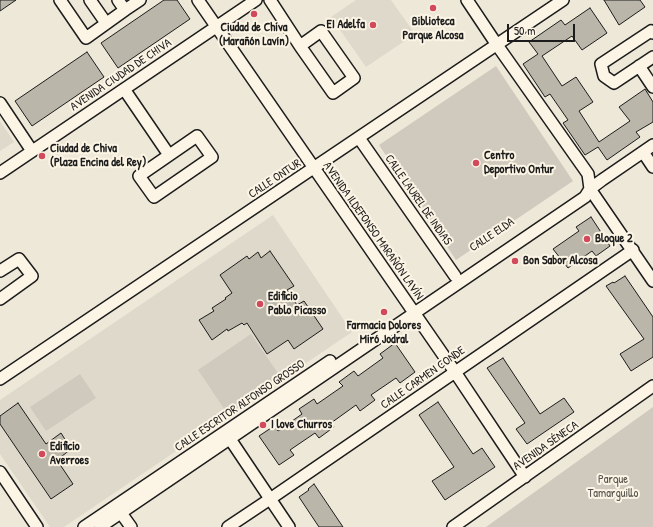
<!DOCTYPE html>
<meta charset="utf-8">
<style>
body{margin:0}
#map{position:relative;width:653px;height:527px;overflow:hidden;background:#eee8d9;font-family:"Patrick Hand",sans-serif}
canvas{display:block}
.scale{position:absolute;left:507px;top:24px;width:68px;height:18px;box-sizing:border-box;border:2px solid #1c1c1c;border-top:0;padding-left:5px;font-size:12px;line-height:14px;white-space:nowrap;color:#1c1c1c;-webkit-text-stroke:3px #fcf5e5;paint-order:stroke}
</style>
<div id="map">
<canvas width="653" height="527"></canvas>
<div class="scale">50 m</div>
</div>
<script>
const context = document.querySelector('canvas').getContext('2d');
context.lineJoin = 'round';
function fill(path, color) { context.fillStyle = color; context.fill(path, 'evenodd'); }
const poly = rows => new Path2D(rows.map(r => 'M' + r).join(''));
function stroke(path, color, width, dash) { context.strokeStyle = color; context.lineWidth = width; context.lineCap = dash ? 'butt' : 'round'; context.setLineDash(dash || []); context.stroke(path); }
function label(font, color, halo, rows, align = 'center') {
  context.font = font + ' "Patrick Hand",sans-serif'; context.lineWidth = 4; context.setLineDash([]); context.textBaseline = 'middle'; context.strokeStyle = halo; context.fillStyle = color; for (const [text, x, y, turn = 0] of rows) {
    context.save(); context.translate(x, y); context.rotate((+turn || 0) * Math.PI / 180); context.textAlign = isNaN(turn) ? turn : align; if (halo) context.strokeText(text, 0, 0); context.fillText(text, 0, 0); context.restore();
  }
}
fill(poly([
 [356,0,391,0,415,34,366,67,331,17],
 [0,121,14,142,0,151],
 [273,215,352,332,64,527,50,527,0,454,0,400]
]), '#ded9cb');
fill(poly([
 [496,66,573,181,456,260,379,145],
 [251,334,282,379,229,416,198,370],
 [80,374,96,398,46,431,30,407],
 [653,407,653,527,486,527]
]), '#cfcabd');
const building = poly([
 [0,0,16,0,0,11,0,0],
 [164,0,177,0,190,19,118,68,101,43,164,0],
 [604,0,640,0,645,7,619,25,604,0],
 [590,8,607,33,582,50,572,36,542,56,562,86,576,77,593,102,579,111,599,142,630,121,619,107,645,89,653,102,653,122,636,132,640,137,607,160,598,147,585,155,563,123,568,120,550,94,545,97,523,64,538,54,529,42,561,20,565,25,590,8],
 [87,52,104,77,32,126,15,101,87,52],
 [591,217,610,246,596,256,592,251,568,268,553,249,579,231,576,227,591,217],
 [270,251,294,286,287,290,297,305,304,301,323,329,294,349,288,340,267,354,247,323,244,325,242,323,228,331,227,329,212,340,199,320,214,311,212,308,226,299,225,298,232,293,220,275,247,256,249,259,258,252,261,258,270,251],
 [625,276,653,317,653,357,631,371,620,354,644,339,606,286,613,282,614,283,625,276],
 [395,343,415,372,400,383,396,378,371,395,375,400,360,411,356,405,331,423,334,427,319,438,315,433,290,450,294,455,279,465,259,436,274,426,278,431,302,414,299,409,314,399,317,404,343,386,339,382,354,371,358,376,383,358,380,354,395,343],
 [503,358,540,414,564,398,574,412,527,444,516,429,525,423,487,368,503,358],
 [438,402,473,454,482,448,495,467,445,500,432,481,454,467,419,415,438,402],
 [18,403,46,444,61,433,71,449,57,460,73,484,51,499,0,424,0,416,18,403],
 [314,484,343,527,319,527,299,497,309,490,308,489,314,484]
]);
fill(building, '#bab6aa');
stroke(building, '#1c1c1c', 1);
const minor = poly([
 [60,0,86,38,125,10,118,0],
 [90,0,106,23],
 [198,0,455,372,525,477],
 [270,0,300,46,333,93,354,78,321,31,300,46],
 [467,0,497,45,588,174,590,189,653,281],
 [125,10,140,0],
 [653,33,651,31,601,64,604,76,614,83,653,57],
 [639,66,653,87],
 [124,89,169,155],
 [0,103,32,151],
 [197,136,212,157,154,197,139,176,197,136],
 [359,138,455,276],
 [643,152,653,167],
 [0,173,256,0],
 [0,271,19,259,32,276,0,299],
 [0,379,563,0],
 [226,433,289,527],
 [0,472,37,527],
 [121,513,131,527],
 [84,527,330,361],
 [100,527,585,197,590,189,602,180,653,145],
 [228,527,270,499,633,250],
 [453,527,653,386]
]);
stroke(minor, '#1c1c1c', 14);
stroke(minor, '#fcf5e5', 11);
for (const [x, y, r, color] of [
 [433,8,4,"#d1495b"],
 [254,14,4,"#d1495b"],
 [373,25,4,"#d1495b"],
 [42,156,4,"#d1495b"],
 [476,163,4,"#d1495b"],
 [587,239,4,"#d1495b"],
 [515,261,4,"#d1495b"],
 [260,304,4,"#d1495b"],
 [384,312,4,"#d1495b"],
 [263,425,4,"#d1495b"],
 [42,454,4,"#d1495b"]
]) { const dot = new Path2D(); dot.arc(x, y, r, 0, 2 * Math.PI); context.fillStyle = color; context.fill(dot); stroke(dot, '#fcf5e5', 1.5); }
label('bold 12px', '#1c1c1c', '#fcf5e5', [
 ["Biblioteca",433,22,"center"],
 ["Parque Alcosa",433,36,"center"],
 ["EI Adelfa",365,25,"right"],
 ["Ciudad de Chiva",254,28,"center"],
 ["(Marañón Lavín)",254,42,"center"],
 ["Ciudad de Chiva",50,149],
 ["(Plaza Encina del Rey)",50,163],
 ["Centro",484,156],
 ["Deportivo Ontur",484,170],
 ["Bloque 2",595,239],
 ["Bon Sabor Alcosa",523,261],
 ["Edificio",268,297],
 ["Pablo Picasso",268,311],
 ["Farmacia Dolores",384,326,"center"],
 ["Miró Jodral",384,340,"center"],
 ["I love Churros",271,425],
 ["Edificio",50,447],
 ["Averroes",50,461]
], 'left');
label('12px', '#1c1c1c', '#fcf5e5', [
 ["AVENIDA CIUDAD DE CHIVA",121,75,-34],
 ["CALLE ONTUR",275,179,-34],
 ["CALLE LAUREL DE INDIAS",418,200,55],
 ["AVENIDA ILDEFONSO MARAÑÓN LAVÍN",373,231,55],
 ["CALLE ELDA",492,235,-34],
 ["CALLE CARMEN CONDE",423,378,-35],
 ["CALLE ESCRITOR ALFONSO GROSSO",240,406,-34],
 ["AVENIDA SÉNECA",546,446,-35]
]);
label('12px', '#52504c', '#fcf5e5', [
 ["Parque",613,480],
 ["Tamarguillo",613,494]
]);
</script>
